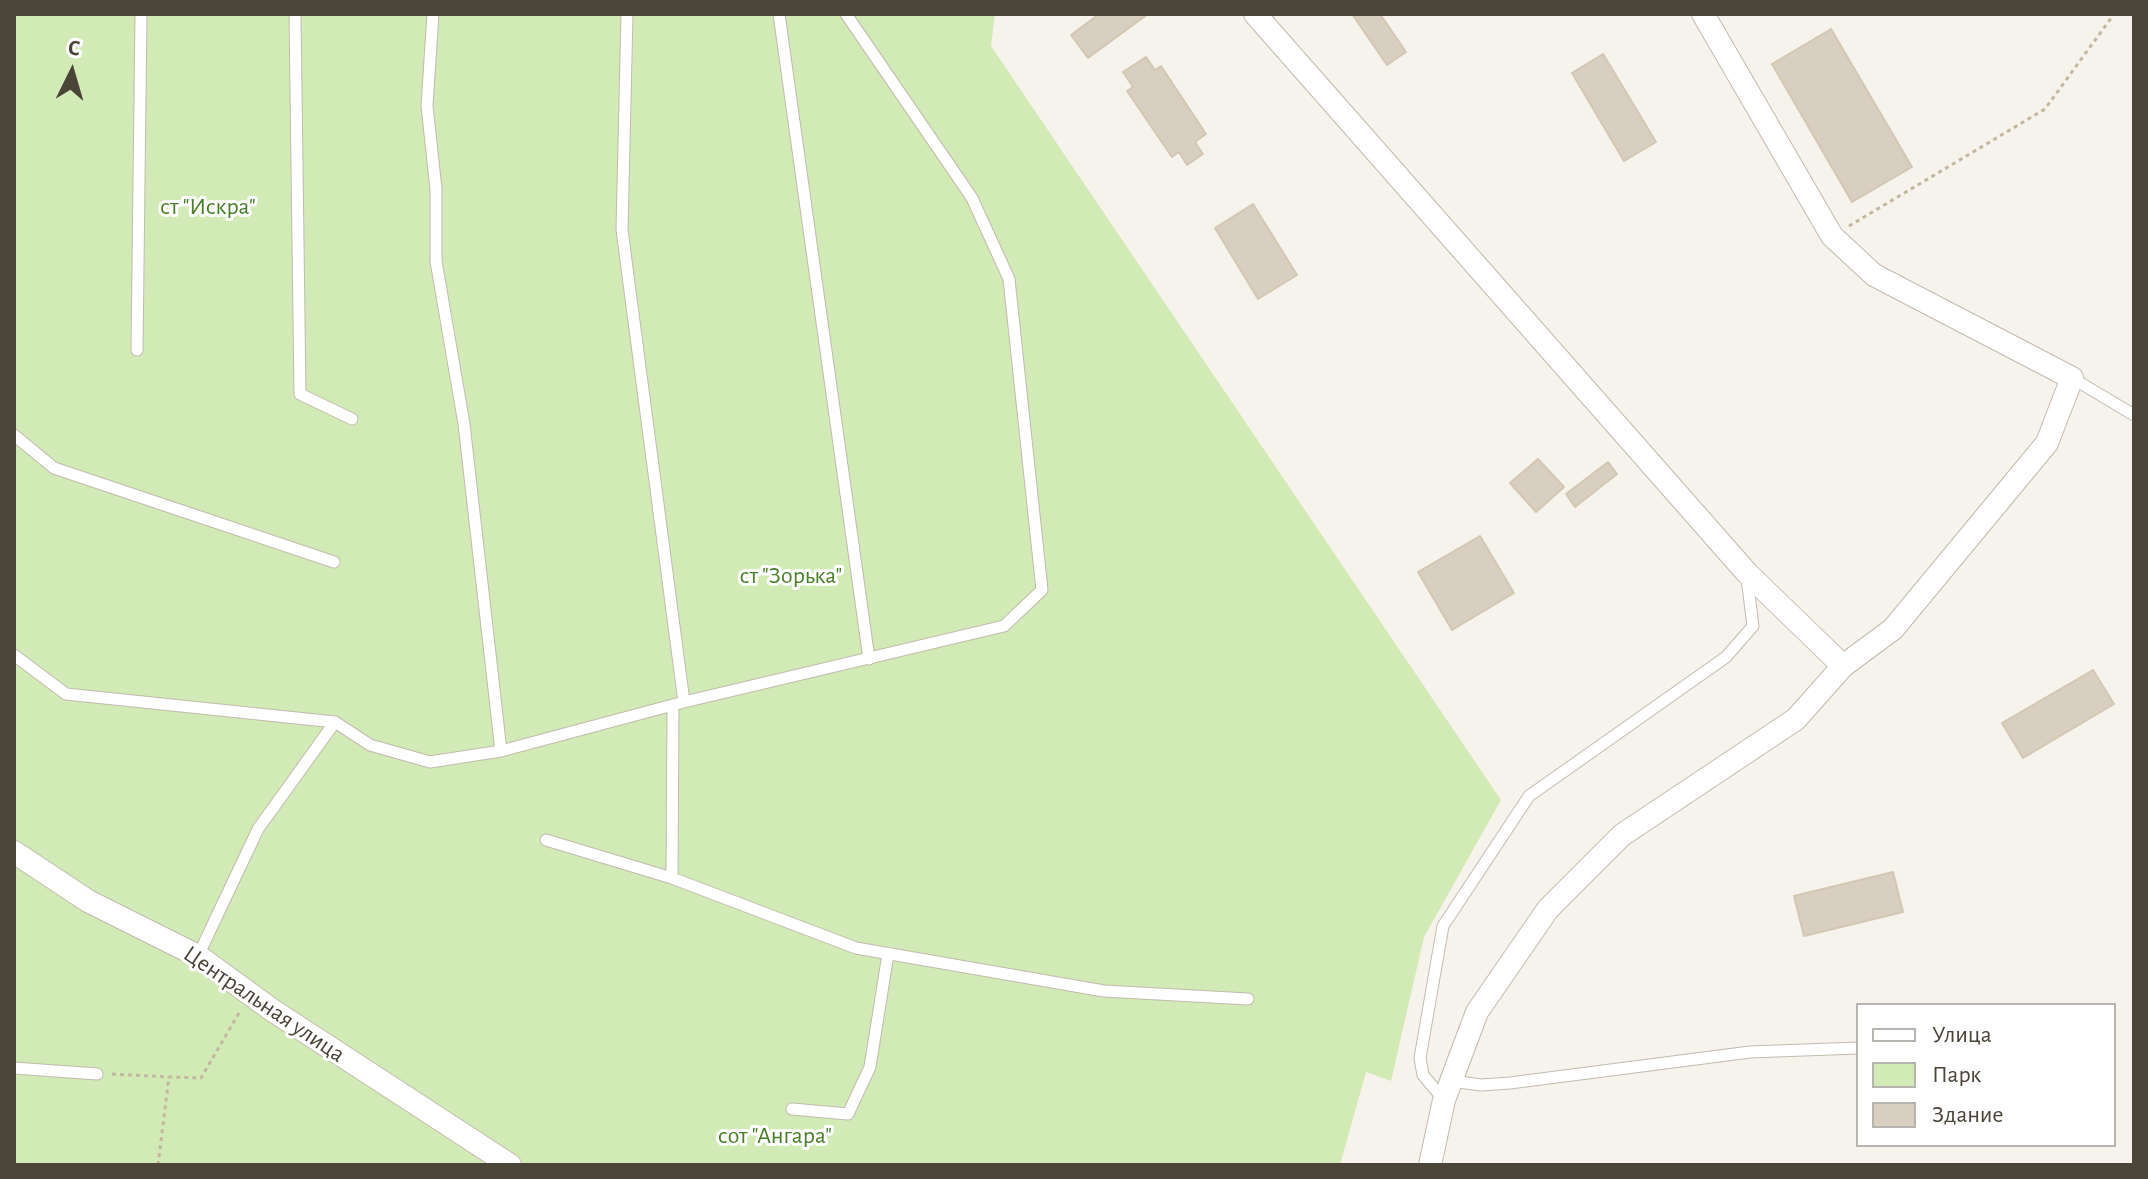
<!DOCTYPE html>
<meta charset="utf-8">
<style>
body{margin:0}
#map{position:relative;width:2148px;height:1179px;overflow:hidden;background:#f6f3ec;font-family:"Alegreya Sans",sans-serif}
canvas{display:block}
.frame{position:absolute;inset:0;border:16px solid #4b4439;pointer-events:none}
.legend{position:absolute;left:1856px;top:1003px;width:260px;height:144px;box-sizing:border-box;background:#fff;border:2px solid #b7b4b0;margin:0;padding:10px 14px;list-style:none;font-size:24px;color:#4b4439}
.legend li{display:flex;align-items:center;gap:16px;height:40px}
.legend b{width:40px;border:2px solid #b7b4b0}
.north{position:absolute;left:32px;top:32px;width:80px;height:80px;-webkit-text-stroke:6px #fff;paint-order:stroke;rotate:5deg;font-size:22px;font-weight:700;line-height:32px;text-align:center;color:#4b4439}
.north::after{content:'';display:block;margin:auto;width:28px;height:36px;background:#4b4439;clip-path:polygon(50% 0,100% 100%,50% 72%,0 100%)}
</style>
<div id="map">
<canvas width="2148" height="1179"></canvas>
<div class="frame"></div>
<ul class="legend">
<li><b style="height:10px;background:#fff"></b>Улица</li>
<li><b style="height:22px;background:#d2eab5"></b>Парк</li>
<li><b style="height:22px;background:#d8cfc1"></b>Здание</li>
</ul>
<div class="north">С</div>
</div>
<script>
const context = document.querySelector('canvas').getContext('2d');
context.lineJoin = 'round';
function fill(path, color) { context.fillStyle = color; context.fill(path, 'evenodd'); }
const poly = rows => new Path2D(rows.map(r => 'M' + r).join(''));
function stroke(path, color, width, dash) { context.strokeStyle = color; context.lineWidth = width; context.lineCap = dash ? 'butt' : 'round'; context.setLineDash(dash || []); context.stroke(path); }
function label(font, color, halo, rows, align = 'center') {
  context.font = font + ' "Alegreya Sans",sans-serif'; context.lineWidth = 6; context.setLineDash([]); context.textBaseline = 'middle'; context.strokeStyle = halo; context.fillStyle = color; for (const [text, x, y, turn = 0] of rows) {
    context.save(); context.translate(x, y); context.rotate((+turn || 0) * Math.PI / 180); context.textAlign = isNaN(turn) ? turn : align; if (halo) context.strokeText(text, 0, 0); context.fillText(text, 0, 0); context.restore();
  }
}
fill(poly([
 [14,14,995,14,991,46,1501,800,1424,937,1391,1081,1366,1072,1340,1165,14,1165]
]), '#d2eab5');
const building = poly([
 [1099,14,1148,14,1088,58,1071,35,1099,14],
 [1352,14,1380,14,1406,52,1387,65,1352,14],
 [1831,29,1912,167,1852,202,1772,64,1831,29],
 [1603,54,1656,142,1624,161,1572,73,1603,54],
 [1146,57,1155,70,1161,66,1206,134,1195,142,1203,154,1187,165,1179,152,1172,157,1127,91,1133,87,1123,72,1146,57],
 [1253,204,1297,275,1258,299,1215,228,1253,204],
 [1538,459,1564,487,1536,512,1510,483,1538,459],
 [1608,462,1617,474,1575,507,1566,494,1608,462],
 [1480,536,1514,593,1452,630,1418,572,1480,536],
 [2093,670,2114,704,2023,758,2002,723,2093,670],
 [1893,872,1903,912,1804,936,1794,896,1893,872]
]);
fill(building, '#d8cfc1');
stroke(building, '#d3c7b4', 2);
const service = poly([
 [295,14,300,394,352,419],
 [433,14,427,106,436,189,436,261,464,424,501,751],
 [627,14,622,230,684,702],
 [779,14,869,659],
 [137,350,141,14],
 [2072,378,2134,415],
 [14,435,54,468,334,562],
 [14,655,66,694,335,722,370,745,430,762,501,751,684,702,1004,626,1042,590,1009,279,972,198,846,14],
 [673,705,672,878,856,948,1104,991,1248,999],
 [546,840,672,878],
 [198,956,258,829,335,722],
 [14,1068,97,1074],
 [1451,1081,1481,1085,1510,1083,1750,1052,1858,1048],
 [1444,1100,1423,1075,1420,1058,1443,926,1529,796,1726,657,1753,626,1747,578],
 [792,1109,848,1114,870,1067,888,954]
]);
const minor = poly([
 [1255,14,1747,573,1843,666],
 [14,852,88,901,198,956,272,1010,510,1165],
 [1430,1165,1444,1100,1477,1012,1548,909,1622,835,1796,719,1843,666,1893,629,2047,443,2072,378,1874,275,1832,236,1703,14]
]);
stroke(service, '#c2bbae', 13);
stroke(minor, '#c2bbae', 24);
stroke(poly([
 [1849,226,2045,109,2114,14],
 [112,1074,169,1077],
 [158,1165,169,1077,201,1078,239,1013]
]), '#c4b79f', 3, [4, 4]);
stroke(service, '#fff', 11);
stroke(minor, '#fff', 22);
label('24px', '#4a7f2a', '#fff', [
 ["ст \"Искра\"",208,207],
 ["ст \"Зорька\"",791,576],
 ["сот \"Ангара\"",775,1136]
]);
label('24px', '#4b4439', '#fff', [
 ["Центральная улица",264,1004,34]
]);
</script>
